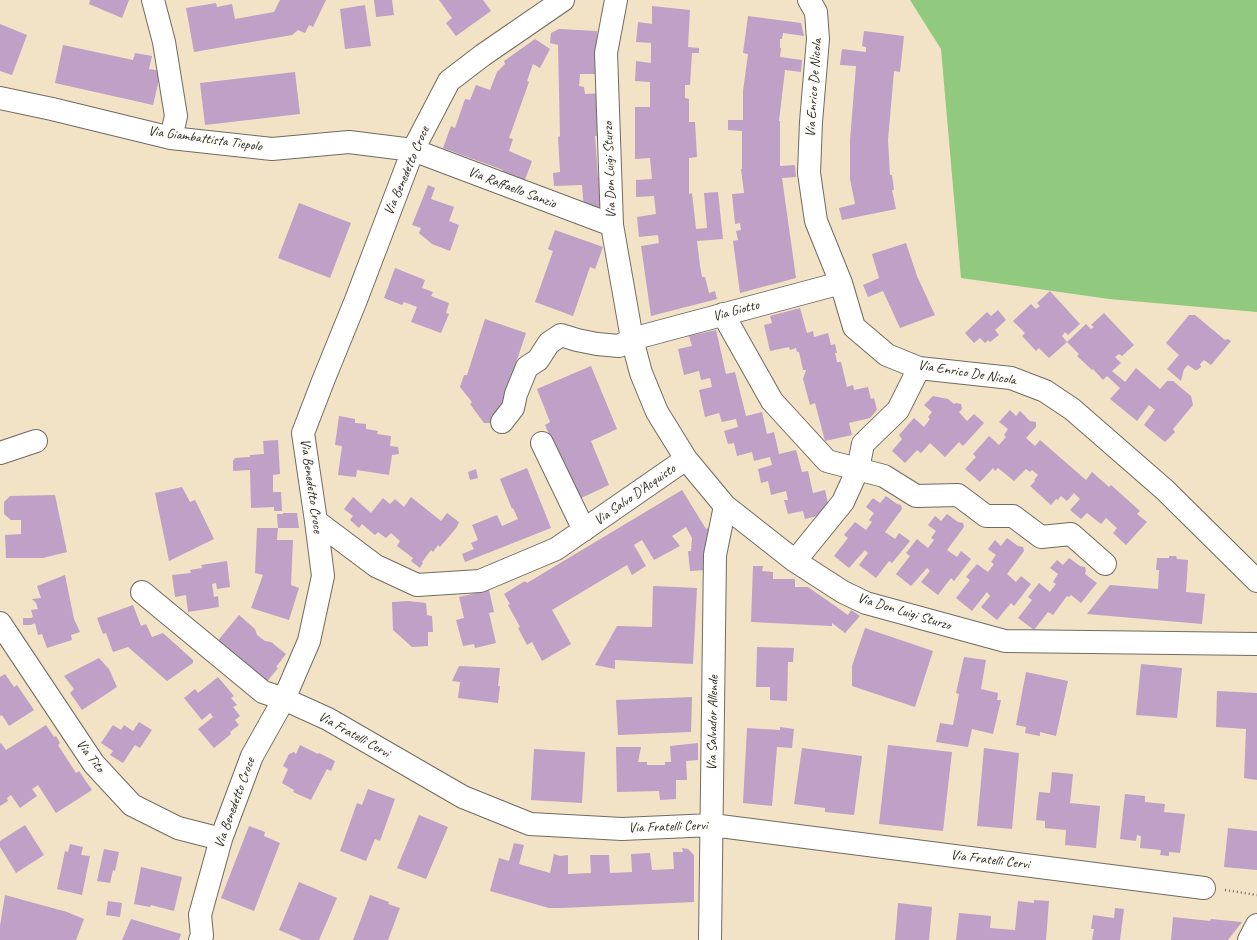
<!DOCTYPE html>
<style>
body{margin:0}
canvas{display:block;background:#f2e2c6}
</style>
<canvas width="1257" height="940"></canvas>
<script>
const context = document.querySelector('canvas').getContext('2d');
context.lineJoin = 'round';
function fill(path, color) { context.fillStyle = color; context.fill(path, 'evenodd'); }
const poly = rows => new Path2D(rows.map(r => 'M' + r).join(''));
function stroke(path, color, width, dash) { context.strokeStyle = color; context.lineWidth = width; context.lineCap = dash ? 'butt' : 'round'; context.setLineDash(dash || []); context.stroke(path); }
function label(font, color, halo, rows, align = 'center') {
  context.font = font + ' Caveat,sans-serif'; context.lineWidth = 3; context.setLineDash([]); context.textBaseline = 'middle'; context.strokeStyle = halo; context.fillStyle = color; for (const [text, x, y, turn = 0] of rows) {
    context.save(); context.translate(x, y); context.rotate((+turn || 0) * Math.PI / 180); context.textAlign = isNaN(turn) ? turn : align; if (halo) context.strokeText(text, 0, 0); context.fillText(text, 0, 0); context.restore();
  }
}
fill(poly([
 [910,0,1257,0,1257,312,1109,299,961,278,941,49]
]), '#91ca7e');
fill(poly([
 [90,0,129,0,122,18,89,4],
 [280,0,326,0,313,27,309,25,305,33,298,30,292,35,194,52,186,8,216,3,217,7,232,4,235,19,274,12],
 [374,0,392,0,394,15,376,17],
 [439,0,483,0,491,11,456,36,446,23,452,18],
 [365,5,371,46,345,49,340,9],
 [652,6,690,10,688,47,699,48,699,53,692,53,690,85,685,85,685,98,689,99,689,122,695,122,697,157,689,158,689,194,692,193,696,229,707,228,704,193,718,192,723,239,697,241,700,266,702,277,705,277,709,293,715,291,717,299,651,316,641,246,659,243,658,235,639,237,637,217,656,214,654,196,636,197,636,180,652,179,650,158,635,159,635,107,650,107,650,82,635,81,636,61,651,63,651,43,636,42,638,22,652,24],
 [748,16,801,23,804,36,783,33,782,39,780,39,780,48,781,48,780,57,802,60,801,72,785,70,779,121,780,121,780,166,795,165,796,177,782,178,796,278,740,293,733,241,738,240,736,231,741,230,740,223,735,224,732,194,744,193,741,169,742,169,742,131,728,130,728,120,743,120,743,91,748,54,743,53],
 [0,24,27,35,12,75,0,71],
 [559,29,597,31,595,74,580,74,579,86,584,87,585,94,604,93,606,135,595,136,598,177,609,176,611,216,584,209,582,185,554,186,553,173,560,172,558,137,560,136,558,45,550,43,551,33],
 [864,31,904,36,900,72,894,71,888,140,890,175,892,175,894,190,892,190,896,209,842,220,839,208,855,204,850,179,850,140,856,66,840,65,842,49,866,52,866,47,862,46],
 [535,39,550,49,540,68,533,64,527,81,529,82,509,138,513,139,509,151,532,161,523,185,501,177,503,170,443,148,451,126,455,128,465,99,470,100,476,85,490,90,497,72,505,64,504,61],
 [63,45,133,60,135,53,152,56,149,69,161,71,153,105,55,83],
 [295,72,300,114,205,125,200,83],
 [428,185,435,188,431,199,454,207,449,221,459,225,450,251,432,244,419,233,421,228,412,225],
 [299,203,351,223,330,278,278,258],
 [555,230,603,247,595,269,590,267,573,316,535,302,553,251,548,249],
 [906,243,917,276,935,315,900,328,883,291,868,297,863,285,879,278,872,254],
 [395,268,425,280,422,288,433,292,431,296,449,303,446,313,449,314,441,333,411,322,417,307,404,302,402,305,384,298],
 [1050,291,1080,324,1068,335,1065,332,1062,336,1067,342,1086,324,1091,329,1094,327,1091,325,1104,313,1134,345,1122,356,1119,354,1115,357,1121,363,1112,371,1125,382,1136,368,1160,389,1167,381,1173,381,1191,396,1193,405,1173,429,1175,432,1165,442,1144,425,1155,410,1149,405,1137,421,1110,399,1120,388,1107,376,1103,380,1093,369,1092,370,1077,356,1079,354,1067,342,1049,358,1039,348,1036,351,1022,336,1025,333,1013,321,1031,304,1036,309,1040,306,1037,303],
 [800,308,807,333,813,331,814,337,828,333,831,345,835,344,837,353,835,353,837,362,841,362,847,387,853,385,854,390,868,387,871,399,874,398,877,410,870,418,849,423,852,435,825,441,815,403,810,405,803,379,806,370,803,370,799,352,797,352,796,348,790,350,789,347,770,351,764,325,772,323,770,316],
 [998,310,1006,320,995,330,999,335,990,342,988,340,985,343,980,338,974,343,965,333,987,312,991,316],
 [1189,315,1195,315,1225,340,1228,339,1231,341,1211,365,1204,360,1200,364,1201,367,1197,370,1195,370,1188,365,1184,369,1181,381,1167,369,1179,355,1166,343],
 [485,319,526,333,497,420,491,423,484,423,470,404,472,402,460,387,464,375,467,375],
 [716,330,726,374,735,372,746,416,762,412,767,434,774,432,779,454,796,450,802,472,808,471,813,493,825,490,830,513,805,519,803,511,788,514,784,500,788,500,786,491,771,495,768,481,761,483,758,469,772,465,770,457,754,461,752,452,737,456,734,443,728,444,724,431,738,427,736,419,722,422,719,413,705,417,699,390,712,387,710,378,701,380,699,371,684,375,678,349,692,346,689,336],
 [591,366,617,429,591,441,609,485,577,500,545,425,550,422,537,389],
 [933,396,948,399,954,404,956,403,961,404,962,409,959,412,967,421,974,414,984,423,963,446,959,442,945,457,930,443,921,453,917,450,905,463,892,451,902,439,899,435,914,418,924,427,930,419,928,417,932,412,924,405],
 [1010,410,1016,416,1020,411,1030,421,1036,422,1036,427,1026,438,1035,446,1040,440,1086,480,1092,472,1109,487,1111,485,1140,511,1137,514,1147,522,1126,545,1113,533,1117,528,1106,518,1101,524,1087,513,1081,519,1070,510,1080,499,1074,493,1067,501,1061,496,1058,500,1056,499,1051,505,1030,486,1035,481,1034,480,1038,475,1032,470,1030,472,1026,469,1014,481,998,468,995,471,993,468,980,482,965,469,976,457,973,454,989,436,999,445,1006,437,1004,435,1008,429,999,422],
 [339,416,355,419,355,423,366,424,366,429,378,431,377,434,391,436,390,446,398,447,399,454,392,455,389,475,357,470,356,477,338,475,342,446,335,445],
 [278,440,280,474,273,475,273,492,281,492,282,511,274,511,274,507,251,508,250,470,233,471,233,461,235,458,250,457,250,455,264,454,263,441],
 [527,468,551,528,465,562,462,554,474,549,471,543,478,540,472,525,497,515,502,526,518,519,513,508,512,509,500,479],
 [476,469,478,478,470,480,468,472],
 [182,487,190,502,195,500,214,539,169,561,155,493],
 [682,490,706,529,708,528,706,570,690,571,688,551,691,551,692,538,686,527,672,536,680,546,654,560,642,540,634,545,646,566,632,575,627,565,552,610,571,644,542,661,532,642,527,645,518,628,520,627,508,605,510,604,504,594,525,581,527,583],
 [55,495,67,552,43,558,6,558,5,535,21,534,21,520,11,520,4,514,4,502,10,496],
 [886,496,897,504,901,505,902,509,885,532,895,539,899,533,910,541,892,563,889,561,876,578,859,565,868,553,865,550,849,568,834,556,848,538,844,535,855,522,866,530,872,522,869,520,874,513,866,507,873,498,880,503],
 [353,497,371,513,383,498,390,504,395,499,404,507,411,497,441,521,447,513,459,522,457,527,440,547,438,545,433,552,431,550,422,562,423,563,420,568,411,561,413,558,397,546,400,541,391,533,386,538,378,532,375,535,362,524,359,528,350,520,353,516,344,509],
 [283,513,297,513,299,528,278,528,277,514,283,514],
 [947,514,958,522,963,523,964,527,947,550,957,557,961,551,971,559,954,581,951,578,938,595,921,582,930,571,927,568,911,586,896,574,910,556,906,553,917,539,928,548,934,540,931,538,936,531,928,525,935,516,941,521],
 [257,528,278,528,277,540,293,540,291,585,299,588,289,620,251,608,263,575,255,573],
 [1007,538,1018,546,1023,547,1024,551,1007,574,1016,582,1021,576,1031,584,1014,606,1011,603,997,620,981,607,990,596,987,592,972,611,956,598,970,580,966,577,977,564,988,572,994,564,991,562,996,555,988,549,995,540,1001,546],
 [1169,556,1176,556,1177,559,1188,560,1186,592,1205,594,1202,624,1087,614,1110,585,1158,589,1159,570,1156,570,1157,558,1169,558],
 [1069,558,1080,566,1085,567,1086,571,1085,574,1097,583,1081,603,1071,595,1069,597,1067,596,1053,615,1048,612,1034,630,1018,618,1032,600,1028,597,1039,583,1050,592,1056,584,1053,582,1058,574,1050,568,1057,560,1063,565],
 [227,561,230,587,217,589,216,583,212,584,214,597,218,596,219,607,188,612,186,595,175,597,172,575,191,573,190,570,202,568,201,565],
 [753,566,763,566,762,571,773,572,773,579,795,579,795,587,808,587,848,615,851,610,860,616,845,633,832,623,832,626,751,622],
 [65,575,74,619,80,632,71,635,72,640,47,648,42,634,38,635,35,623,31,625,23,625,23,618,31,618,33,617,31,610,38,609,36,603,32,599,41,598,37,586],
 [653,586,697,588,693,664,615,660,615,669,595,665,617,626,652,627],
 [489,590,494,612,489,613,496,643,475,648,474,644,463,646,456,620,464,618,459,597],
 [408,601,426,603,427,615,432,616,433,632,428,632,428,646,412,647,393,630,392,602],
 [133,605,141,626,146,624,152,637,163,633,193,660,193,663,167,681,128,647,113,652,106,633,103,634,97,618],
 [239,615,255,629,257,635,265,641,271,642,286,654,276,667,278,668,265,684,215,644],
 [865,628,933,651,915,707,852,686,852,666],
 [757,647,794,648,793,662,788,662,787,701,770,700,770,687,756,687],
 [964,657,986,660,981,689,998,693,997,700,1001,700,993,734,972,729,968,747,936,742,940,723,953,725,959,694,956,693],
 [99,658,109,669,117,687,82,710,70,693,74,689,64,676],
 [1141,664,1182,668,1177,718,1136,715],
 [459,666,500,668,498,686,500,686,498,703,458,698,460,682,452,681],
 [1026,672,1068,681,1056,736,1040,732,1040,736,1025,733,1026,727,1016,725],
 [5,674,14,687,17,685,34,710,9,726,2,715,0,716,0,677],
 [218,677,234,696,231,698,237,705,233,707,240,716,235,720,239,725,230,732,231,734,214,748,198,729,213,717,210,713,202,720,184,698,195,689,198,693],
 [1217,691,1257,693,1257,780,1244,778,1246,729,1216,727],
 [692,697,691,732,618,735,616,700],
 [139,722,152,730,140,748,135,745,123,763,110,755,113,751,101,743,113,725,121,730,124,725,133,731],
 [46,725,54,737,56,736,60,743,58,745,76,773,79,771,92,790,56,813,38,785,32,789,37,796,20,808,11,795,7,798,8,801,0,806,0,744,1,743,6,750],
 [780,727,794,729,792,748,777,747,772,806,743,803,747,728,780,730],
 [698,743,698,760,686,761,687,780,676,780,676,799,660,800,659,791,617,792,616,747,641,747,638,762,647,762,647,765,665,765,665,762,671,762,670,746],
 [300,745,318,754,319,753,335,761,331,771,327,769,311,800,293,792,294,790,282,783,288,769,283,766,289,754,294,752,296,754],
 [888,745,952,752,943,831,879,824],
 [802,748,862,756,854,815,825,812,825,808,794,804],
 [984,748,1019,753,1012,829,977,826],
 [534,749,585,752,582,803,531,800],
 [1052,772,1073,774,1070,803,1100,806,1096,848,1065,845,1066,830,1045,828,1045,821,1036,820,1039,792,1050,793],
 [368,789,395,799,380,841,375,839,366,861,340,851,357,803,362,805],
 [1125,794,1145,796,1145,802,1165,804,1164,812,1185,814,1180,853,1169,852,1169,856,1160,855,1161,850,1140,848,1141,836,1137,835,1136,841,1120,839],
 [419,815,448,827,426,879,397,868],
 [25,825,44,855,16,873,0,847,0,841],
 [249,826,265,832,264,836,280,843,254,911,221,898],
 [1228,828,1257,831,1257,870,1224,867],
 [514,843,524,845,519,864,550,873,554,854,560,856,568,855,568,874,591,873,590,855,609,855,610,873,632,872,631,854,650,853,652,870,674,869,673,852,683,852,682,848,688,849,694,855,694,902,562,908,549,908,490,891,499,858,509,861],
 [70,844,83,847,81,855,90,856,82,895,57,889,65,851,68,852],
 [104,849,119,852,115,871,113,870,110,883,97,881],
 [141,867,182,877,174,911,151,905,150,907,134,904],
 [299,882,337,898,319,940,302,940,279,930],
 [5,895,67,912,84,919,76,940,0,940,0,926],
 [370,895,389,902,388,904,400,908,388,940,353,940],
 [1034,900,1049,901,1046,940,956,940,959,913,991,916,990,928,1015,930,1018,901,1034,903],
 [108,901,122,903,120,917,106,915],
 [898,903,932,907,929,940,895,940],
 [1115,908,1124,909,1120,940,1092,940,1094,929,1091,929,1093,915,1114,918],
 [1173,917,1210,921,1211,919,1242,922,1228,940,1171,940],
 [131,919,181,934,179,940,122,940]
]), '#bfa0c6');
const minor = poly([
 [153,0,164,42,176,116,171,138],
 [616,0,606,53,612,225,632,339,641,373,657,412,686,459,725,506,795,561,843,592,866,603,1005,641,1257,644],
 [809,0,816,12,818,39,811,122,809,173,816,221,841,283,854,327,887,355,919,368,1011,378,1045,391,1072,409,1165,490,1257,581],
 [0,98,52,109,171,138,272,149,349,142,413,150,612,225],
 [723,314,772,401,827,461,884,476,916,496,958,495,986,516,1013,516,1041,537,1071,534,1105,564],
 [502,422,513,408,516,394,527,367,538,360,549,343,561,335,577,340,597,344,619,346,632,339,841,283],
 [542,443,584,530],
 [0,453,36,441],
 [316,521,376,566,417,585,480,581,556,549,686,459],
 [795,561,843,502,858,469,863,444,898,410,919,368],
 [142,592,263,692,284,699,328,719,463,797,530,824,622,829,712,825,1204,888],
 [0,623,94,764,132,805,178,828,221,839],
 [200,940,202,936,200,915,221,839,252,756,284,699,309,641,323,576,316,521,303,433,323,381,356,300,413,150,449,81,483,55,563,0],
 [710,940,715,555,725,506],
 [1249,940,1257,925]
]);
stroke(minor, '#716b61', 24);
stroke(poly([
 [1225,890,1257,895]
]), '#716b61', 2.5, [1, 3]);
stroke(minor, '#fff', 22);
label('14px', '#2b2b2b', '#fdfcf7', [
 ["Via Enrico De Nicola",814,88,-86],
 ["Via Giambattista Tiepolo",205,139,8],
 ["Via Don Luigi Sturzo",610,170,-92],
 ["Via Benedetto Croce",407,171,-67],
 ["Via Raffaello Sanzio",512,188,21],
 ["Via Giotto",736,311,-15],
 ["Via Enrico De Nicola",967,373,9],
 ["Via Benedetto Croce",311,486,82],
 ["Via Salvo D'Acquisto",635,495,-35],
 ["Via Don Luigi Sturzo",904,612,17],
 ["Via Salvador Allende",713,723,-89],
 ["Via Fratelli Cervi",354,735,29],
 ["Via Tito",90,756,53],
 ["Via Benedetto Croce",235,803,-70],
 ["Via Fratelli Cervi",668,827,-2],
 ["Via Fratelli Cervi",990,860,7]
]);
</script>
